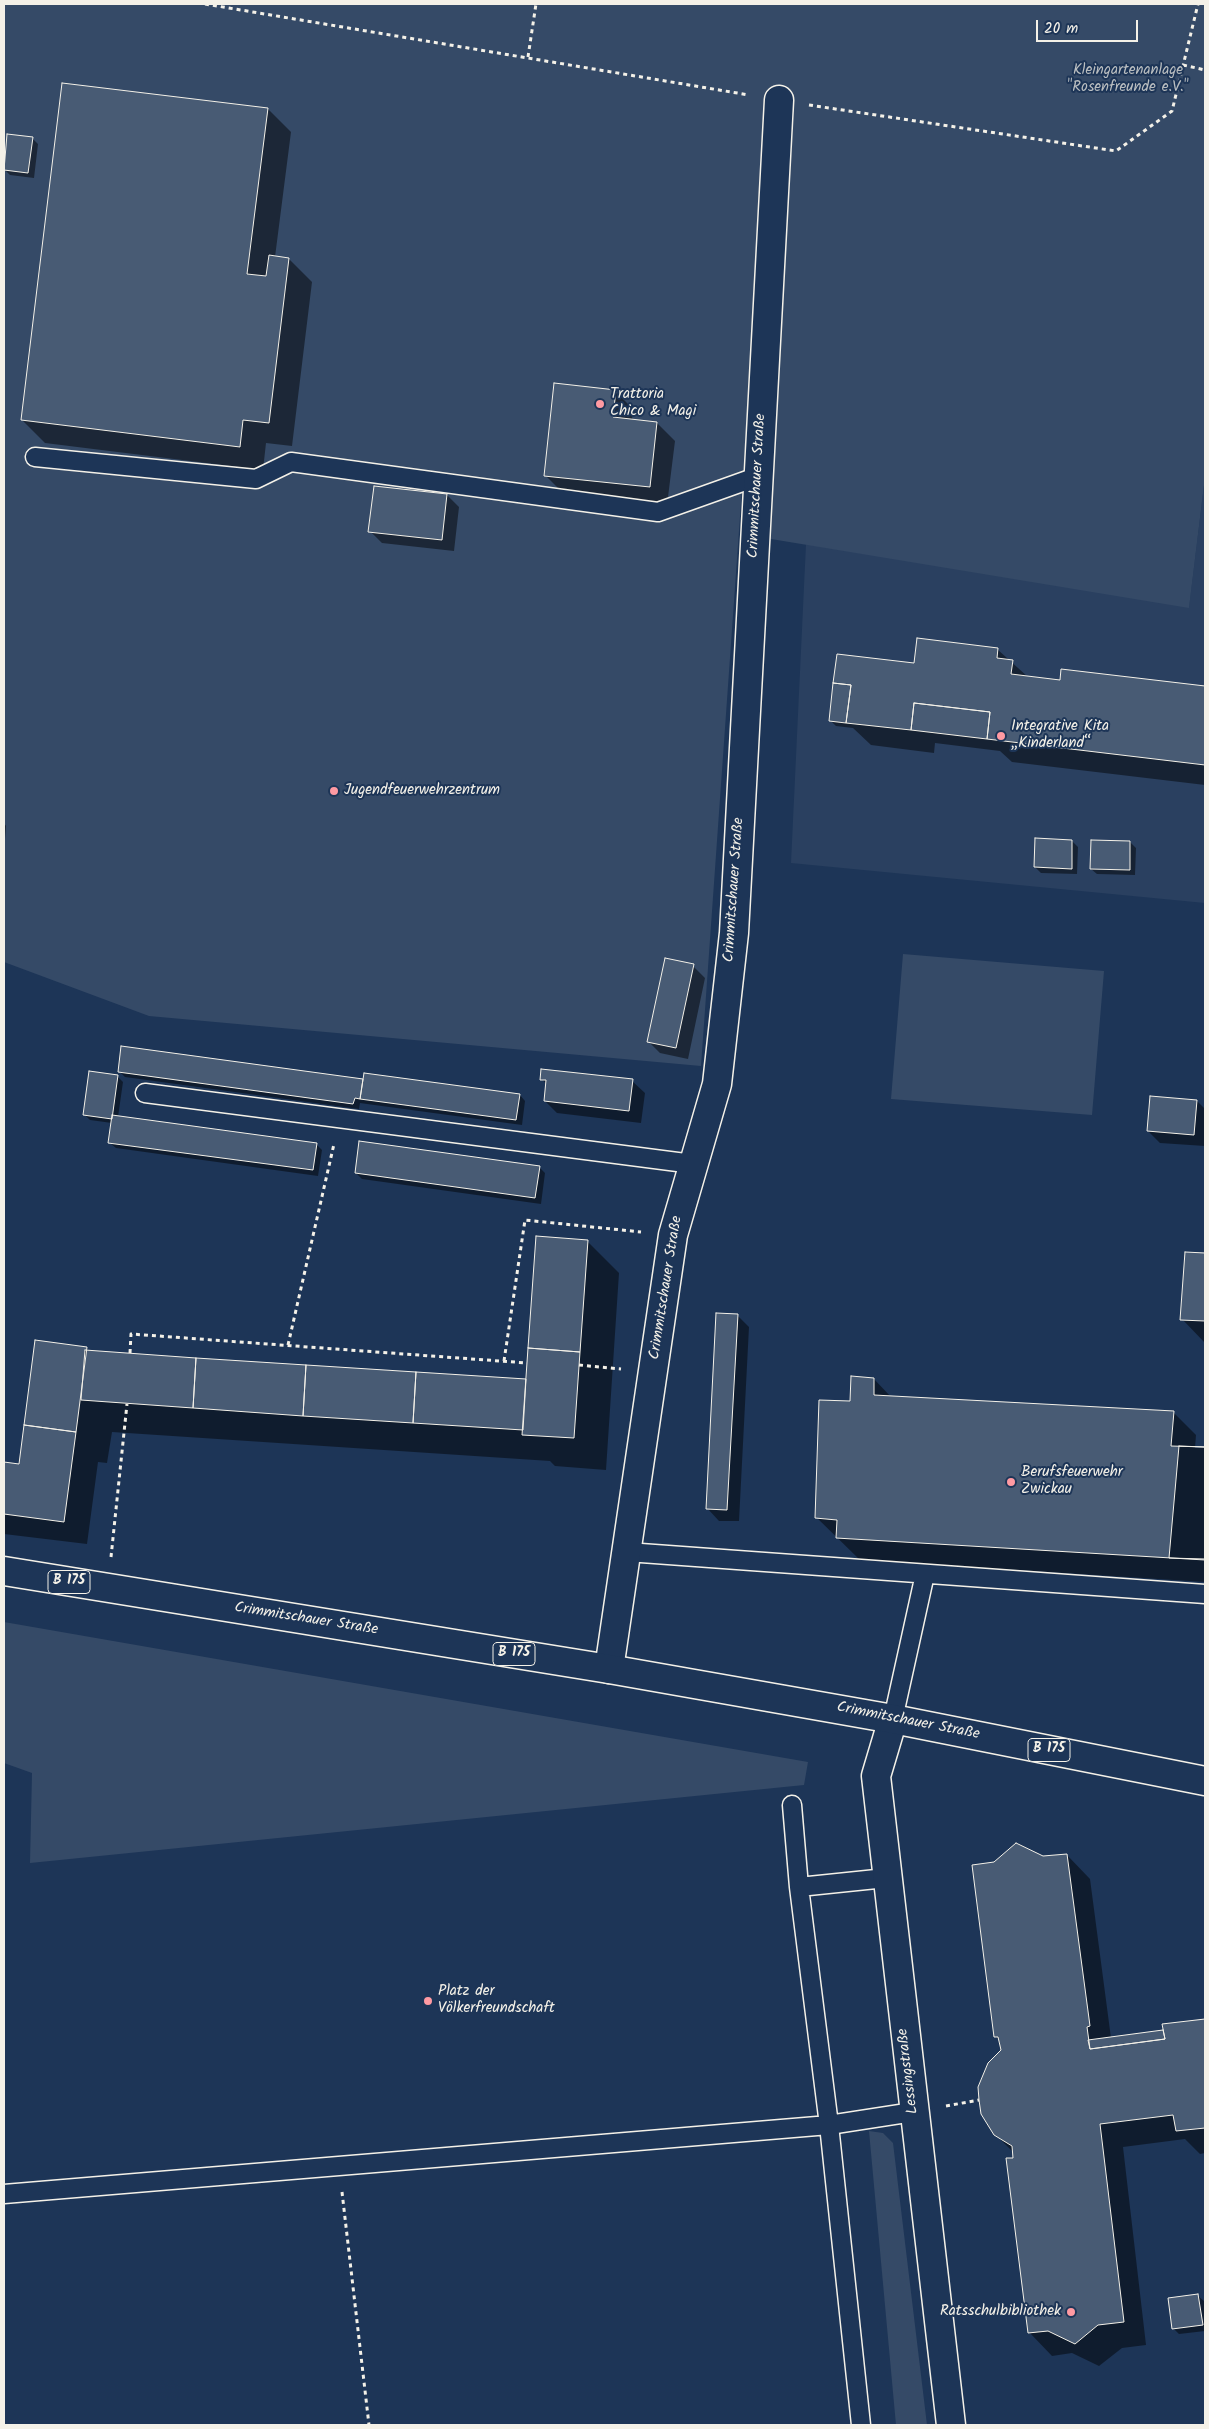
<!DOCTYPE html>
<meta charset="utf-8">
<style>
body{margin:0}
#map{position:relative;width:1209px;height:2429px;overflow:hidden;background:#1d3557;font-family:Kalam,sans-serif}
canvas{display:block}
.frame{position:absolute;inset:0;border:5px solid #f4f1e8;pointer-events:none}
.scale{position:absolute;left:1036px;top:20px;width:102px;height:22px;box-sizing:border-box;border:2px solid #f4f1e8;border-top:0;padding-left:6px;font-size:15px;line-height:18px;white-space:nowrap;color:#f4f1e8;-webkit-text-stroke:4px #1d3557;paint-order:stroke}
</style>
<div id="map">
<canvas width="1209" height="2429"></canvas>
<div class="frame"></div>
<div class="scale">20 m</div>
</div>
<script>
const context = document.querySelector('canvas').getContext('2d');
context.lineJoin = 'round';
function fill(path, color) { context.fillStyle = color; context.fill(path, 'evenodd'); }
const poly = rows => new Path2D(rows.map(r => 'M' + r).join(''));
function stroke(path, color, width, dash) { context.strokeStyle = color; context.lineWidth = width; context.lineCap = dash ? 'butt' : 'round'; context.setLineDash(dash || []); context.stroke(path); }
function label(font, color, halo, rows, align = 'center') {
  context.font = font + ' Kalam,sans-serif'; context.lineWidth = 4; context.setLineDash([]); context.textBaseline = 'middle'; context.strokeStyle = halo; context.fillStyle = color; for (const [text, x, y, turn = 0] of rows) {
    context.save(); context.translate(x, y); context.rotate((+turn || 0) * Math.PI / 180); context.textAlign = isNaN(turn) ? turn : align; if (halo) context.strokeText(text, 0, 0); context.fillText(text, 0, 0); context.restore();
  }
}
fill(poly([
 [1205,477,1205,903,791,863,806,544,1189,607]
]), '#2a4060');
fill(poly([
 [4,4,1205,4,1205,477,1189,608,765,538,794,112,769,108,701,1066,149,1016,4,962],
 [903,954,1104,971,1092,1115,891,1099],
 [4,1622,808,1762,804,1785,30,1863,32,1773,4,1763],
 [869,2131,883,2133,893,2143,927,2425,896,2425]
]), '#354a67');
fill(poly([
 [268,109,291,132,275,257,289,259,312,282,292,446,266,443,263,470,45,443,22,420],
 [32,138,38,144,34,178,10,175,4,169],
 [615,391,633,409,632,420,657,423,675,441,667,505,563,493,545,475],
 [447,495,459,507,454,551,382,543,370,531],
 [997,649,1028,677,1061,681,1062,670,1205,687,1205,785,1012,762,1000,751,935,743,934,753,871,745,853,728,836,726,830,720,915,664],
 [4,823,6,826,4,852],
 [1072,841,1078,847,1077,874,1041,873,1035,867],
 [1130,842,1136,848,1135,875,1097,874,1091,869],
 [693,966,705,978,688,1059,660,1053,648,1041],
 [122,1047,364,1080,520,1095,525,1101,522,1125,367,1104,360,1103,359,1109,125,1077,119,1071],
 [117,1076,123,1082,118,1117,316,1144,322,1150,318,1176,116,1148,110,1143,112,1123,90,1120,84,1114],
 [542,1079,632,1081,645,1093,641,1123,557,1113,545,1101,546,1084],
 [1197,1101,1205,1109,1205,1146,1160,1143,1148,1131],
 [539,1167,545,1173,541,1204,362,1179,356,1173],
 [587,1241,619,1273,606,1470,555,1466,550,1461,112,1432,107,1463,98,1462,87,1544,4,1534,4,1463,20,1465,86,1348,90,1352,527,1380],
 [1186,1254,1205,1254,1205,1343,1182,1319],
 [737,1315,749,1327,739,1521,719,1521,707,1508],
 [874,1379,892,1398,1173,1412,1196,1435,1195,1448,1205,1448,1205,1582,860,1560,816,1517,851,1402],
 [1067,1855,1090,1879,1111,2038,1163,2031,1165,2034,1164,2025,1205,2020,1205,2153,1200,2154,1185,2139,1123,2147,1146,2345,1122,2348,1099,2366,1072,2353,1052,2356,1029,2332,1014,2153,995,2134,1003,2050,1001,2042,995,2036,1043,1858],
 [1198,2296,1204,2301,1205,2331,1179,2334,1173,2328]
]), '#0007');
const building = poly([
 [62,83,268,108,247,274,266,276,269,255,289,258,269,423,243,420,240,447,21,420,62,83],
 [7,134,33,137,28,173,4,170,7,134],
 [554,383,616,390,613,417,657,422,650,487,544,476,554,383],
 [374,486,447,494,442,540,368,532,374,486],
 [917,638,998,648,997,658,1013,660,1011,674,1060,680,1061,669,1205,686,1205,765,987,739,990,712,914,703,911,730,846,723,851,685,833,683,837,654,914,663,917,638],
 [833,683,851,685,846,723,829,721,833,683],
 [914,703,990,712,987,739,911,730,914,703],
 [1035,838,1072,840,1072,869,1034,867,1035,838],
 [1091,840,1130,841,1130,870,1090,869,1091,840],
 [665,958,694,964,676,1048,647,1042,665,958],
 [121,1046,363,1079,360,1099,355,1098,353,1104,118,1072,121,1046],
 [541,1069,633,1079,629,1111,544,1101,546,1080,540,1080,541,1069],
 [89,1071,118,1075,112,1119,83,1115,89,1071],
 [364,1073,520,1094,516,1120,360,1099,364,1073],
 [1150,1096,1197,1100,1194,1135,1147,1131,1150,1096],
 [112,1115,317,1143,313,1170,108,1143,112,1115],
 [359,1141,540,1166,535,1198,355,1173,359,1141],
 [536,1236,588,1240,580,1352,528,1348,536,1236],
 [1185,1252,1205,1253,1205,1321,1180,1320,1185,1252],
 [716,1313,738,1314,727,1510,706,1509,716,1313],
 [35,1340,87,1347,76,1432,24,1425,35,1340],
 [528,1348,580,1352,574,1438,522,1435,528,1348],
 [85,1350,196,1358,193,1408,81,1400,85,1350],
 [196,1358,306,1365,303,1416,193,1408,196,1358],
 [306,1365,416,1372,413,1423,303,1416,306,1365],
 [416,1372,526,1379,523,1430,413,1423,416,1372],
 [851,1376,874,1378,874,1395,1174,1411,1171,1446,1205,1447,1205,1444,1205,1560,836,1538,837,1520,815,1518,819,1400,850,1401,851,1376],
 [24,1425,76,1432,64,1522,4,1514,4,1462,19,1464,24,1425],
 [1179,1446,1205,1447,1205,1559,1169,1558,1179,1446],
 [1016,1843,1043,1856,1067,1854,1090,2026,1087,2027,1090,2049,1165,2039,1162,2024,1205,2019,1205,2128,1176,2131,1173,2115,1100,2124,1124,2322,1098,2325,1075,2344,1048,2331,1028,2333,1006,2158,1013,2158,1012,2146,994,2135,981,2114,979,2100,978,2087,988,2063,1001,2050,998,2037,994,2037,972,1865,994,1862,1016,1843],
 [1163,2030,1165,2039,1090,2049,1088,2040,1163,2030],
 [1198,2294,1203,2325,1172,2329,1168,2298,1198,2294]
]);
fill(building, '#485b74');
stroke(building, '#f4f1e8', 1);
const lane = poly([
 [35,457,256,479,291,462,658,512,759,476],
 [145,1093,693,1164],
 [627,1552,1205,1594],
 [893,1719,925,1574],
 [792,1805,799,1887,886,1878],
 [4,2194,829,2125,799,1887],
 [861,2425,829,2125,913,2112]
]);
const street = poly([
 [609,1669,673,1235,717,1084,734,933,779,100],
 [893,1719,876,1776,951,2425]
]);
const primary = poly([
 [4,1571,609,1669,893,1719,1205,1781]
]);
stroke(lane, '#f4f1e8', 21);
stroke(street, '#f4f1e8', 31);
stroke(primary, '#f4f1e8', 31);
stroke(poly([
 [205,4,749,95],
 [528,57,536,4],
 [1183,65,1205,70],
 [809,105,1116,151,1172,111,1198,4],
 [288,1345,334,1144],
 [130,1353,131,1334,527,1363],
 [504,1361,525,1220,641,1232],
 [579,1365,621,1369],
 [111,1557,127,1404],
 [946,2106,979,2100],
 [342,2192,369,2425]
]), '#f4f1e8', 3, [4, 4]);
stroke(lane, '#1d3557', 18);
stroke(street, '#1d3557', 28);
stroke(primary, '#1d3557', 28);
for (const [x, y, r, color] of [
 [600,404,5,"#ff9aa2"],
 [1001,736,5,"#ff9aa2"],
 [334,791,5,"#ff9aa2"],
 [1011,1482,5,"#ff9aa2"],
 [428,2001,5,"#ff9aa2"],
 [1071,2312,5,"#ff9aa2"]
]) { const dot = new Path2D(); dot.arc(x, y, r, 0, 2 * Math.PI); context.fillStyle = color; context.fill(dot); stroke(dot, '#1d3557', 2); }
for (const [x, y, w] of [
 [69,1582,42],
 [514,1654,42],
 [1049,1750,42]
]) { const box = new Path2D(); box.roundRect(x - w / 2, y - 11.5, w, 23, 4); context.fillStyle = '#1d3557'; context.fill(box); stroke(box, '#f4f1e8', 1); }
label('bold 14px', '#f4f1e8', null, [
 ["B 175",69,1582],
 ["B 175",514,1654],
 ["B 175",1049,1750]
]);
label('15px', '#bbbfc1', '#1d3557', [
 ["Kleingartenanlage",1128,71],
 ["\"Rosenfreunde e.V.\"",1128,88]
]);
label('15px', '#f4f1e8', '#1d3557', [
 ["Trattoria",610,395],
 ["Chico & Magi",610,412],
 ["Integrative Kita",1011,727],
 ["„Kinderland“",1011,744],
 ["Jugendfeuerwehrzentrum",344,791],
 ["Berufsfeuerwehr",1021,1473],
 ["Zwickau",1021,1490],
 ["Platz der",438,1992],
 ["Völkerfreundschaft",438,2009],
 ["Ratsschulbibliothek",1061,2312,"right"]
], 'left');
label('15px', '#f4f1e8', '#1d3557', [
 ["Crimmitschauer Straße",758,486,-87],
 ["Crimmitschauer Straße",735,890,-86],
 ["Crimmitschauer Straße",667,1288,-81],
 ["Crimmitschauer Straße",306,1620,9],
 ["Crimmitschauer Straße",908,1722,11],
 ["Lessingstraße",909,2071,-97]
]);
</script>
